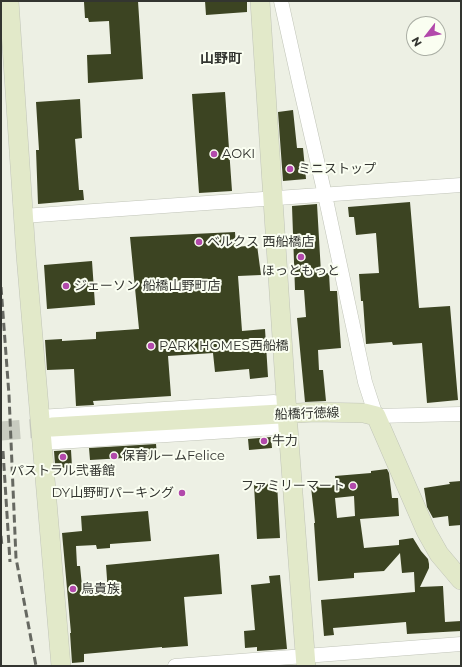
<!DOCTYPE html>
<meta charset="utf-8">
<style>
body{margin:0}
#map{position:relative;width:462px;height:667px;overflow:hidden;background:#edf0e4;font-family:Montserrat,sans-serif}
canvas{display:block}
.frame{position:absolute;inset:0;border:2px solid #333530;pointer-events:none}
.north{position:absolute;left:406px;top:16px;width:40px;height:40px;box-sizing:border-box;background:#fafef1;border:1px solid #aaaea4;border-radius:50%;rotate:239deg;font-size:11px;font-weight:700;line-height:16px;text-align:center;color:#333530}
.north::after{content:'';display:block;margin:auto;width:14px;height:18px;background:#b249ab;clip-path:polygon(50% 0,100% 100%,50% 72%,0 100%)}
</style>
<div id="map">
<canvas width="462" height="667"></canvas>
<div class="frame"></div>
<div class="north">N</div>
</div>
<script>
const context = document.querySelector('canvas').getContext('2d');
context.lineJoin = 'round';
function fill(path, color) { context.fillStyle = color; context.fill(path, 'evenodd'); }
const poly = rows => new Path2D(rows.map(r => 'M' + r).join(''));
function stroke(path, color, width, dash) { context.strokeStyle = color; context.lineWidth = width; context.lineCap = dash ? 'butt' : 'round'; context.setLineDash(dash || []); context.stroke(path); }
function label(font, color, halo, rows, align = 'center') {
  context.font = font + ' Montserrat,"Noto Sans JP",sans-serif'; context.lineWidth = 4; context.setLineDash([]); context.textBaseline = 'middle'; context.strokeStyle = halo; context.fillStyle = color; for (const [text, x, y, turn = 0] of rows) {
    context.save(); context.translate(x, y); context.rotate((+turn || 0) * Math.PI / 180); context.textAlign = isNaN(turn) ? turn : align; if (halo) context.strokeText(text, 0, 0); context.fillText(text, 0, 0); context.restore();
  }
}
fill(poly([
 [88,1,138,1,143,79,88,83,87,55,111,54,109,21,89,22,88,18,85,18,84,2],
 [205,1,247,1,247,12,206,15],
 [225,92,232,191,199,193,192,94],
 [80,99,82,138,75,139,79,190,83,190,84,200,38,204,36,150,39,150,36,102],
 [293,110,297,148,303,148,306,179,283,181,278,112],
 [410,202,419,308,450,306,458,400,427,403,422,343,393,345,392,342,366,344,363,301,361,301,359,274,379,273,376,233,356,235,354,217,349,217,348,207],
 [317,204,321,273,329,273,330,291,337,291,341,348,318,350,319,370,323,370,326,401,305,402,297,318,306,317,304,290,295,290,292,206],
 [235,232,236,247,257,245,261,275,238,276,242,331,265,329,268,377,250,379,249,369,215,372,213,353,168,356,171,396,93,401,94,405,76,406,74,369,47,370,45,340,62,339,62,341,96,339,96,332,139,329,130,237],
 [92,261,95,305,47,309,44,265],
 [271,437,272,448,249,450,248,439],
 [156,444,157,456,90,460,89,448],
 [71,450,72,467,62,468,62,465,55,464,54,451],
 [387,469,389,473,392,498,398,498,399,516,360,519,364,548,399,545,399,540,413,538,421,551,428,559,429,564,429,568,420,587,443,586,445,622,461,621,461,631,407,634,406,622,333,628,334,635,324,636,321,600,415,592,414,572,402,573,400,553,384,571,354,573,354,578,318,581,314,523,315,523,311,487,336,485,335,476,371,473,371,471],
 [354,496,355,516,337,518,335,498],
 [461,481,461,525,449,526,448,516,433,518,427,507,424,488,450,484,449,482],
 [277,483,280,538,257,539,254,485],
 [148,511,151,541,110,544,110,548,97,549,96,545,76,546,77,566,80,566,83,596,108,593,106,565,219,554,222,594,184,597,188,646,162,648,162,647,84,654,84,662,72,663,70,633,71,633,62,533,82,531,81,516],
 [280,575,287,649,257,651,257,647,245,648,244,631,255,630,251,585,270,583,269,576]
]), '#3c4422');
stroke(poly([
 [1,431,52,427]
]), '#c8cbc0', 19, [19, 10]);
const street = poly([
 [281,1,299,82,325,195,365,382,376,416,461,414],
 [23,216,461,185],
 [39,417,274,402,287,414,276,428,42,443],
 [175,666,461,644]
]);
const secondary = poly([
 [9,1,26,255,61,666],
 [260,1,287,414,306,666],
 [52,427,315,412,364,413,376,416,426,531,439,554,461,580]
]);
stroke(street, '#c0c4b8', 15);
stroke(secondary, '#c0c4b8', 20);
stroke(street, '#fff', 14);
stroke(secondary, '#e2e9c9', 19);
stroke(poly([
 [1,287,9,395,16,558,36,666],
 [3,451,10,562],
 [1,536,2,547]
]), '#666861', 3, [8, 4]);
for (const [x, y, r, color] of [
 [214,154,4,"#b249ab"],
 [290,169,4,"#b249ab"],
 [199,242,4,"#b249ab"],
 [301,257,4,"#b249ab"],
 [66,286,4,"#b249ab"],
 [151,346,4,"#b249ab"],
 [264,441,4,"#b249ab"],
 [114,456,4,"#b249ab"],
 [63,457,4,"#b249ab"],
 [353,486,4,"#b249ab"],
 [182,493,4,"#b249ab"],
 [73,589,4,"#b249ab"]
]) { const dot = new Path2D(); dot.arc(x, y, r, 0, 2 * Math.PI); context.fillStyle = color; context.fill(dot); stroke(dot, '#fafef1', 1.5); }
label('13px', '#333530', '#fafef1', [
 ["AOKI",222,154],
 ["ミニストップ",298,169],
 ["ベルクス 西船橋店",207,242],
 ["ほっともっと",301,271,"center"],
 ["ジェーソン 船橋山野町店",74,286],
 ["PARK HOMES西船橋",159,346],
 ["牛力",272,441],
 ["保育ルームFelice",122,456],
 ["パストラル弐番館",63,471,"center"],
 ["ファミリーマート",345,486,"right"],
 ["DY山野町パーキング",174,493,"right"],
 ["鳥貴族",81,589]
], 'left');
label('13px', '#333530', '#fafef1', [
 ["船橋行徳線",307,414,-2]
]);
label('bold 14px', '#333530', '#fafef1', [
 ["山野町",221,59]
]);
</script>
